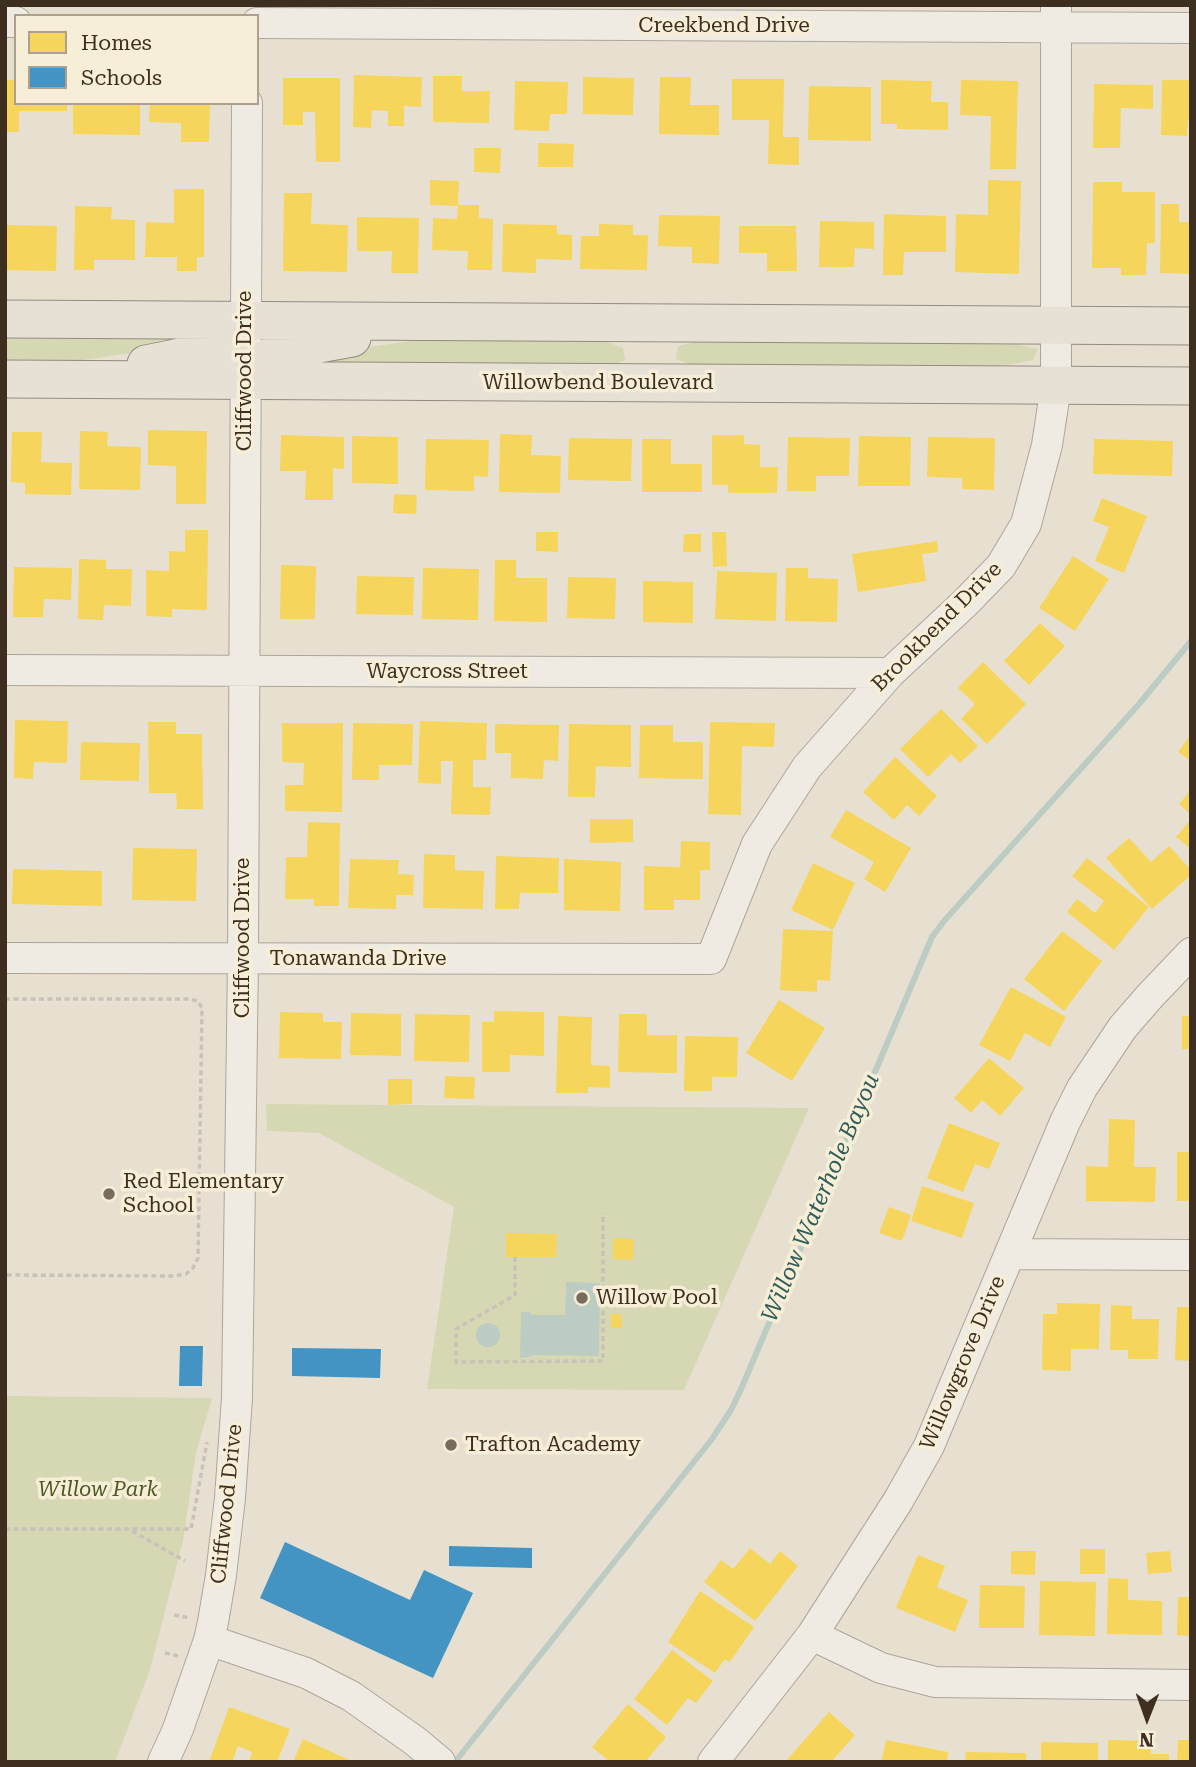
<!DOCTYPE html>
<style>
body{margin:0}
#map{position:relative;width:1196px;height:1767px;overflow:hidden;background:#e7e0d1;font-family:"Roboto Serif",serif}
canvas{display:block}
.frame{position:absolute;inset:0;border:7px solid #3d2e20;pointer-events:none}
.legend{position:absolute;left:14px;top:14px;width:245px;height:91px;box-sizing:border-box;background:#f7eed8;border:2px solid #ada18e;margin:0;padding:9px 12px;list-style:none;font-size:21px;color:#3d2e20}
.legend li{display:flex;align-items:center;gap:14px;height:35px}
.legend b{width:35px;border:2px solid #ada18e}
.north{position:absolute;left:1112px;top:1683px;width:70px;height:70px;-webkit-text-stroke:5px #f7eed8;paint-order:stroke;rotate:181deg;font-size:19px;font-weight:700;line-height:28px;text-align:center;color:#3d2e20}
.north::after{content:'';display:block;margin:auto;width:24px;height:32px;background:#3d2e20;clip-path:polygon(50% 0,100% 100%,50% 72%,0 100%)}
</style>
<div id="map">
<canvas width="1196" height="1767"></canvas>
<div class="frame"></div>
<ul class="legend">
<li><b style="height:19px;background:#f6d55c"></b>Homes</li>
<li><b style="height:19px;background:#4393c3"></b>Schools</li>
</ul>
<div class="north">N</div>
</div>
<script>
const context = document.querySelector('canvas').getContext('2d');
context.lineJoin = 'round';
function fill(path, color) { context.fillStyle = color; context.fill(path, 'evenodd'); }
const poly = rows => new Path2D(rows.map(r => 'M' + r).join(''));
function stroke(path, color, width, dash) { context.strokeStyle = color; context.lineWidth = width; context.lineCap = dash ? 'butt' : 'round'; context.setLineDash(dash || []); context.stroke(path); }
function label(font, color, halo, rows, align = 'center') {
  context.font = font + ' "Roboto Serif",serif'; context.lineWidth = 7; context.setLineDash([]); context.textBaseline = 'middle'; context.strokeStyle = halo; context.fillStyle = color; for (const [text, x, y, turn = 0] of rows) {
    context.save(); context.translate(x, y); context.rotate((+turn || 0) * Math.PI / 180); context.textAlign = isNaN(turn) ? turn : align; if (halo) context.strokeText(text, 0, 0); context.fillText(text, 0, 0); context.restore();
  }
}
fill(poly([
 [5,333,203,333,201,342,33,368,5,368],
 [463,334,589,335,623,348,625,360,604,370,293,369,288,358],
 [730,334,986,338,1038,349,1033,360,969,372,707,371,676,359,678,346],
 [266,1104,809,1108,684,1390,427,1389,454,1207,319,1133,267,1131],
 [5,1396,212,1398,196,1453,183,1541,150,1670,115,1762,5,1762]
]), '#d6d7b3');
fill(poly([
 [566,1282,600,1283,599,1356,534,1355,528,1357,520,1358,521,1312,529,1312,533,1315,565,1315],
 '476 1335a12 12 0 1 1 24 0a12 12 0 1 1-24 0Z'
]), '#bcccc2');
fill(poly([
 [354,75,422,77,421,107,404,106,404,126,388,126,388,111,372,110,371,128,353,127],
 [433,76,462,76,462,91,490,91,489,123,433,122],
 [583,77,634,78,633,115,583,114],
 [660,77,691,77,690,105,719,105,719,135,659,134],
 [283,78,340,78,340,162,316,162,315,112,303,112,303,125,283,125],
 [732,79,784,79,783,137,799,137,799,165,768,164,769,120,732,120],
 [5,80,16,80,16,103,67,103,67,111,19,111,19,132,5,132],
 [881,80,932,81,931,102,948,102,948,130,897,129,897,124,881,124],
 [961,80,1018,81,1016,169,990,169,991,116,960,115],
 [1162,80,1191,80,1191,120,1188,120,1187,136,1161,135],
 [515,81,568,82,567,114,550,114,549,131,514,130],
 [1094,84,1153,85,1153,109,1121,108,1120,148,1093,148],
 [809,86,871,87,871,141,808,140],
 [73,103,140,103,140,135,73,134],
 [150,103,210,103,209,142,181,142,181,123,149,122],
 [538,143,574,144,573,167,538,167],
 [474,148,501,148,500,173,474,172],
 [430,180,459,181,458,205,479,205,479,218,493,219,492,270,467,270,468,251,432,250,433,218,457,219,458,206,430,205],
 [988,180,1021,181,1019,274,955,272,956,214,988,215],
 [1093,182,1122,182,1122,192,1155,192,1155,243,1147,243,1146,275,1121,275,1121,268,1092,268],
 [174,189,204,189,204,257,197,257,197,271,177,271,177,257,145,257,146,222,174,223],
 [284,193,312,193,311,224,348,225,347,272,283,271],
 [1161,204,1179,204,1179,222,1191,222,1191,274,1160,273],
 [75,206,112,207,111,219,135,220,135,260,94,260,94,270,74,270],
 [884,214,946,216,946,252,904,252,903,275,883,275],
 [659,215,720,216,719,264,692,263,692,247,658,246],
 [357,217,419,218,418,273,391,273,392,251,357,251],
 [820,221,874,222,874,249,855,248,854,267,819,267],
 [503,224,557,225,557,234,572,235,572,260,536,259,536,273,502,272],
 [599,224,633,225,633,235,648,235,647,270,580,269,581,236,599,236],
 [5,225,57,226,56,271,5,270],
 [739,226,796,226,797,271,767,271,767,253,739,253],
 [148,430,207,431,206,504,176,504,176,466,148,465],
 [80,431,108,432,107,446,141,447,140,490,79,489],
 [12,432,42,432,41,462,72,463,71,495,25,494,25,483,11,482],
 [500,434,532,435,531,455,561,456,560,493,499,492],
 [281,435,344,437,344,469,333,468,333,500,305,500,306,471,280,471],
 [712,435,744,435,744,444,760,445,760,467,778,467,777,493,728,493,728,485,712,485],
 [352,436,398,437,398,484,352,483],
 [859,436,911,437,910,486,858,486],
 [788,437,850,438,849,476,816,476,816,491,787,491],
 [928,437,995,438,994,490,962,489,962,478,927,477],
 [569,438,632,439,631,481,568,480],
 [426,439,489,440,488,477,474,476,474,491,425,490],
 [642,439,671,439,671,464,702,464,702,492,642,492],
 [1094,439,1173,441,1172,476,1093,474],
 [394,494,417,495,416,514,393,513],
 [1102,498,1147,516,1124,573,1095,561,1109,527,1093,521],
 [185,530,208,530,207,610,172,609,172,617,146,616,146,570,169,571,169,551,185,552],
 [536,532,558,532,558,552,536,551],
 [712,532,726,532,727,566,713,567],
 [684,534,701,534,701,552,683,552],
 [937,541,938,552,922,554,926,581,858,592,852,554],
 [1073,556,1109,579,1075,631,1039,608],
 [79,559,106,560,106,569,132,569,131,606,104,605,103,620,78,619],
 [495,560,516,560,516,578,547,578,547,622,494,621],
 [281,565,316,566,315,619,280,619],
 [14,567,72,568,71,600,44,599,43,617,13,617],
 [423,568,479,569,478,620,422,619],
 [786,568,808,568,808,578,838,579,837,622,785,621],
 [717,571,777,573,776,621,715,619],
 [357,576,414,577,413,615,356,614],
 [568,577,616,578,615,619,567,618],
 [643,581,693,582,693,623,643,622],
 [1040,623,1065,646,1029,685,1004,661],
 [983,662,1026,704,987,744,961,719,975,704,958,688],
 [941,709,978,746,960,763,951,754,928,777,900,749],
 [15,720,68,721,67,763,34,762,33,779,14,778],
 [420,721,487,723,486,760,473,760,473,787,491,787,490,815,451,814,453,761,441,761,441,784,418,783],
 [148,722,176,722,176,734,202,734,203,809,177,809,176,793,149,793],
 [710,722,775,723,774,747,742,746,741,815,708,814],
 [282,723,343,723,342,812,285,811,285,785,303,785,304,763,282,762],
 [353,723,413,724,412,765,379,765,379,780,352,780],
 [495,724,559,725,558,761,544,760,543,779,511,778,511,753,495,753],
 [569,724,631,725,631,767,596,766,595,797,568,797],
 [640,725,673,725,673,742,703,742,703,779,639,778],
 [1191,734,1191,761,1178,752],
 [81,742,140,743,139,781,80,780],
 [895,757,937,796,919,816,907,805,894,820,863,792],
 [1191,790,1191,815,1179,804],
 [846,810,911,848,885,892,864,879,874,862,830,837],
 [590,819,633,819,633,842,590,843],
 [1191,819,1191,849,1176,837],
 [308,822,340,823,339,906,314,906,314,899,285,899,286,857,307,857],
 [1129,838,1151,862,1169,846,1191,870,1191,875,1152,909,1106,858],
 [681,841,710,842,710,870,700,870,700,900,674,900,674,910,644,910,644,866,680,867],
 [133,848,197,849,196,901,132,900],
 [424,854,455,855,455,870,484,871,483,909,423,908],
 [496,856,559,858,558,893,520,893,519,909,495,909],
 [1087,858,1149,907,1114,950,1067,912,1077,899,1095,913,1104,901,1072,876],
 [350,859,399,860,398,874,414,875,413,895,396,895,396,909,348,908],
 [564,859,621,862,620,911,564,910],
 [813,863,855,883,833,930,791,910],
 [13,869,102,871,102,906,12,904],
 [783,929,833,931,830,981,817,980,817,992,780,990],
 [1062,931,1102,961,1064,1011,1024,979],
 [1011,987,1066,1017,1050,1047,1025,1033,1010,1061,979,1045],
 [779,1000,825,1028,792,1081,746,1053],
 [494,1011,544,1012,544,1056,510,1055,510,1072,482,1072,482,1022,494,1022],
 [280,1012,323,1013,323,1022,342,1022,341,1059,279,1058],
 [351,1013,401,1014,401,1056,350,1055],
 [415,1014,470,1015,469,1062,414,1061],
 [619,1014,647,1014,647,1035,677,1035,677,1073,618,1072],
 [558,1016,592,1017,591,1065,610,1066,610,1088,588,1087,588,1093,556,1093],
 [1182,1016,1191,1016,1191,1049,1182,1049],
 [685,1036,738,1037,737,1077,712,1077,712,1091,684,1091],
 [989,1058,1024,1088,1000,1116,982,1100,971,1113,954,1098],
 [445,1076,475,1077,474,1099,444,1098],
 [388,1079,412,1079,412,1104,388,1105],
 [1109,1119,1135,1120,1134,1167,1156,1167,1155,1202,1086,1201,1086,1166,1108,1167],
 [949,1123,1000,1143,989,1169,975,1164,963,1192,927,1178],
 [1177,1152,1191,1152,1191,1201,1177,1201],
 [922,1186,974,1203,962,1238,911,1221],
 [889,1207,911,1215,902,1241,879,1233],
 [506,1233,557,1234,556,1257,506,1257],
 [613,1238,634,1239,633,1260,613,1259],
 [1057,1303,1100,1304,1099,1349,1071,1349,1071,1371,1042,1370,1043,1314,1057,1314],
 [1111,1305,1132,1306,1132,1319,1159,1319,1158,1359,1128,1359,1128,1350,1110,1350],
 [1177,1307,1191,1307,1191,1361,1175,1360],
 [611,1314,621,1314,622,1328,611,1328],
 [750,1548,770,1564,780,1551,798,1566,755,1621,704,1582,721,1560,733,1569],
 [1080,1549,1105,1549,1105,1574,1080,1574],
 [1011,1551,1036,1551,1035,1575,1011,1574],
 [1170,1551,1172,1572,1148,1574,1146,1553],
 [918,1555,945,1566,937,1587,968,1600,955,1632,896,1608],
 [1108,1578,1128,1579,1128,1600,1162,1601,1162,1635,1107,1634],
 [1040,1581,1096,1582,1095,1636,1039,1635],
 [980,1585,1025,1586,1024,1628,979,1628],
 [700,1591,754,1627,730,1662,725,1659,715,1673,668,1642],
 [1178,1597,1191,1597,1191,1636,1177,1635],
 [672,1650,713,1681,696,1703,688,1698,667,1725,634,1699],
 [628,1704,666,1737,645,1762,610,1762,592,1747],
 [229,1707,290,1729,277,1762,249,1762,252,1752,238,1746,232,1762,209,1762],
 [829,1712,855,1735,831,1762,785,1762],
 [303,1739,354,1762,293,1762],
 [886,1740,948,1752,947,1762,881,1762],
 [1108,1740,1151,1741,1151,1754,1169,1754,1169,1762,1108,1762],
 [1178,1740,1191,1740,1191,1762,1177,1762],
 [1041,1742,1098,1743,1098,1762,1041,1762],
 [966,1752,1026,1753,1026,1762,965,1762]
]), '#f6d55c');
fill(poly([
 [180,1346,203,1346,202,1386,179,1386],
 [292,1348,381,1349,380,1378,292,1376],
 [285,1542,410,1600,424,1570,473,1593,433,1678,260,1598],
 [449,1546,532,1548,532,1568,449,1566]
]), '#4393c3');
stroke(poly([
 [455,1762,712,1439,731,1410,742,1387,932,937,944,921,1139,704,1191,641]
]), '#bcccc2', 6);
const minor = poly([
 [5,22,16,22],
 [257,23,1191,28],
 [5,670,890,673],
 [5,958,711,959,757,844,807,767,890,673,965,603,1001,566,1026,524,1047,445,1056,386,1056,5],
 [1010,1254,1191,1255],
 [812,1635,881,1668,935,1682,1191,1685],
 [209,1640,306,1673,351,1696,415,1741,440,1762],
 [163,1762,178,1729,209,1640,213,1622,221,1575,230,1498,237,1398,243,959,247,103],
 [713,1762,812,1635,898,1501,929,1446,1065,1122,1082,1088,1123,1027,1150,996,1191,953]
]);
const major = poly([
 [5,319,1191,326],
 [146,364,215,350,236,337,246,321],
 [5,379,1191,386],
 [246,380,259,362,280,351,352,338]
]);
stroke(minor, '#ada599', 32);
stroke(major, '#928b80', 39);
stroke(poly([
 [5,999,188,999,198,1001,202,1008,198,1258,193,1268,186,1274,174,1276,5,1275],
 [515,1257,515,1295,456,1329,456,1362,603,1361,603,1213],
 [5,1529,191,1529,207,1442],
 [132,1531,185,1561],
 [174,1615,190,1618],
 [165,1653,178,1656]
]), '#c8c2b9', 3.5, [5, 3.5]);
stroke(minor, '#efebe3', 30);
stroke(major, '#e6e1d4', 37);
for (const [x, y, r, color] of [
 [109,1194,7,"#786c5e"],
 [582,1298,7,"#786c5e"],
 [451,1445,7,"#786c5e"]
]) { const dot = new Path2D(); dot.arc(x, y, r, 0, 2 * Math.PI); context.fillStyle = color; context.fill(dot); stroke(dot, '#f7eed8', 2.5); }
label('21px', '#3d2e20', '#f7eed8', [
 ["Creekbend Drive",724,26],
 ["Cliffwood Drive",245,371,-90],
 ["Willowbend Boulevard",598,383],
 ["Brookbend Drive",937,627,-45],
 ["Waycross Street",447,672],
 ["Cliffwood Drive",243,938,-90],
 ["Tonawanda Drive",358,959],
 ["Willowgrove Drive",963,1363,-67],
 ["Cliffwood Drive",227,1504,-84]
]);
label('21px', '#3d2e20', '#f7eed8', [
 ["Red Elementary",123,1182],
 ["School",123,1206],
 ["Willow Pool",596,1298],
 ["Trafton Academy",465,1445]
], 'left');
label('italic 21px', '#4d5a26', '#f7eed8', [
 ["Willow Park",98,1490]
]);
label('italic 23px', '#2f5d5a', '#f7eed8', [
 ["Willow Waterhole Bayou",821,1198,-67]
]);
</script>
